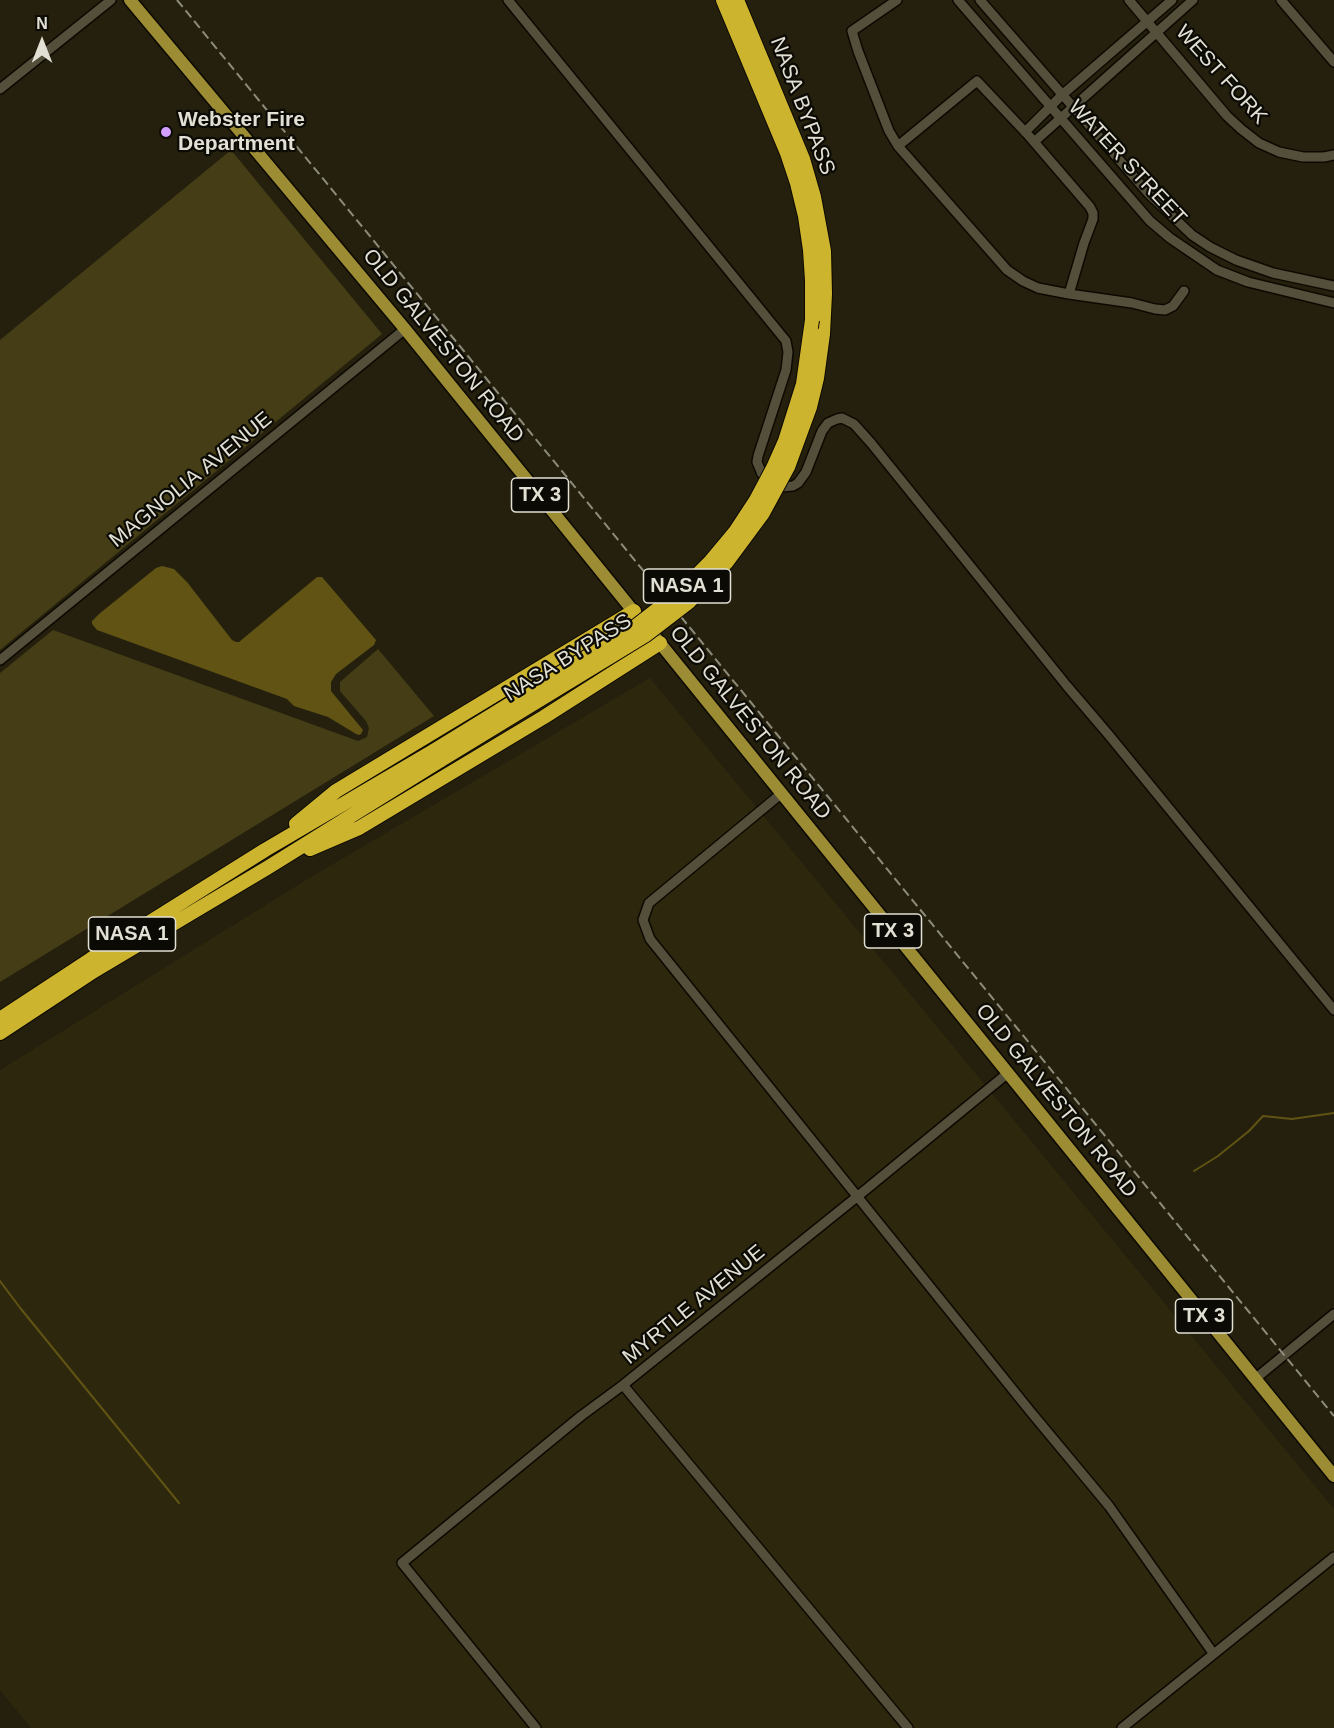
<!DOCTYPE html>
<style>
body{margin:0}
#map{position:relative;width:1334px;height:1728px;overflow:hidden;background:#24200d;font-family:Arial,sans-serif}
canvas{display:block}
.north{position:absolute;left:12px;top:12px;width:60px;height:60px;-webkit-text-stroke:4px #0b0a04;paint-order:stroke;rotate:0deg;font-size:16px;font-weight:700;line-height:24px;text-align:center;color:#e2e0d4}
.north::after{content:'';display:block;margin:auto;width:21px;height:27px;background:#e2e0d4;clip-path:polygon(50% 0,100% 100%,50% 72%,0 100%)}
</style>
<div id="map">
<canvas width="1334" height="1728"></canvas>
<div class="north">N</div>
</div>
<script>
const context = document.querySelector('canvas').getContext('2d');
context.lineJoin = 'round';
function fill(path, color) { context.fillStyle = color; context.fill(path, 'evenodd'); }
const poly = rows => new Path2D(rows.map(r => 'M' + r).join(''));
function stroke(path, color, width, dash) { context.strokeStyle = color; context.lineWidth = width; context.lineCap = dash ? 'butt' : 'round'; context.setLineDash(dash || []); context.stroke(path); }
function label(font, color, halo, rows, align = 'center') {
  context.font = font + ' Arial,sans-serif'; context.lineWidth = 4.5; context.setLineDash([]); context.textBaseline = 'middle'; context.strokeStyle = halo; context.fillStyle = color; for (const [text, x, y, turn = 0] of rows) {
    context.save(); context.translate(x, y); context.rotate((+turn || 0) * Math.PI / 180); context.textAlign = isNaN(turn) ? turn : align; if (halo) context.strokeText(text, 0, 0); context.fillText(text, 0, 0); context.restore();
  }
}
fill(poly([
 [650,678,1334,1509,1334,1728,31,1728,0,1690,0,1070,306,880]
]), '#2d270d');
fill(poly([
 [231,150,382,334,0,650,0,340],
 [53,630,358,741,367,737,369,728,366,721,340,691,340,682,378,649,434,716,0,982,0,673]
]), '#453d16');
fill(poly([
 [162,566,174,569,187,582,232,640,236,642,239,642,317,577,322,577,376,640,374,645,336,674,331,682,331,691,363,730,361,734,359,735,356,734,328,717,294,706,287,699,97,630,92,624,92,621,99,614,156,568]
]), '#605313');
stroke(poly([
 [1194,1171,1218,1156,1249,1131,1263,1116,1292,1119,1334,1113],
 [0,1281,21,1309,179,1503]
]), '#605313', 2);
const minor = poly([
 [508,0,786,341,788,352,786,370,758,456,757,462,762,474,772,483,781,487,793,486,798,483,806,472,822,431,828,423,837,419,842,418,854,424,871,443,1067,686,1108,734,1334,1010],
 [897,0,852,31,858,51,889,131,898,146,1007,270,1023,281,1038,288,1069,294,1132,303,1155,309,1165,310,1173,306,1184,291],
 [958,0,1150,221,1170,238,1217,270,1248,282,1334,303],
 [980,0,1149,194,1192,235,1210,247,1236,260,1273,273,1334,286],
 [1129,0,1227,116,1241,129,1259,143,1279,152,1303,157,1324,157,1334,155],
 [1281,0,1334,62],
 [0,89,111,0],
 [1025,132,1062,95,1172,0],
 [1034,142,1193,0],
 [898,146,977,81,1029,136,1090,207,1093,213,1093,219,1084,243,1069,294],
 [0,660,405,329],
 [782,793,649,903,643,920,650,939,1030,1411,1109,1506,1213,1653],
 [1255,1379,1334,1314],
 [623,1385,908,1728],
 [536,1728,402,1563,581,1416,623,1385,858,1196,1008,1073],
 [1122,1728,1334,1557]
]);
const major = poly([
 [130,0,405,329,638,617],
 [655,637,1334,1476]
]);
const highway = poly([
 [723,0,787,153,797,183,805,216,810,250,812,280,812,320],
 [737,0,803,159,814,197,824,251,825,294,823,334],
 [296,824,336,791,634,611],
 [310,849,359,828,544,717,660,643],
 [0,1019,91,959,265,850,435,750],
 [0,1033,94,971,267,868,441,760]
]);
stroke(minor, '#0d0900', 12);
stroke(major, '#0d0900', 15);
stroke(highway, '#0d0900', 16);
stroke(minor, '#534f3b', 9);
stroke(major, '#9c8c33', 12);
stroke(highway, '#cdb42e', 14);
stroke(poly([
 [177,0,1334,1416]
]), '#8d8b7b', 2, [9, 4.5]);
const highwayBridge = poly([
 [435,750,632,629,682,590,710,562,735,532,756,500,773,468,785,441,803,384,812,320],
 [441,760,646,635,689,602,726,563,763,513,788,467,810,407,817,378,823,334]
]);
stroke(highwayBridge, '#0d0900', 16, []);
stroke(highwayBridge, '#cdb42e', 14);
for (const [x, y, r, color] of [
 [166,132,6,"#d19dfe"]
]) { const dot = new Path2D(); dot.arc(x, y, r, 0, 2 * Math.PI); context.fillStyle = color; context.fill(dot); stroke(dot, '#0b0a04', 2); }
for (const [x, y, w] of [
 [540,495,57],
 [687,586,87],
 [893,931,57],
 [132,934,87],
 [1204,1316,57]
]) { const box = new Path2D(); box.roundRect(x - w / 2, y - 17, w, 34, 4.5); context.fillStyle = '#0b0a04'; context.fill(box); stroke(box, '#e2e0d4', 1.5); }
label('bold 20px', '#e2e0d4', null, [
 ["TX 3",540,495],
 ["NASA 1",687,586],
 ["TX 3",893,931],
 ["NASA 1",132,934],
 ["TX 3",1204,1316]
]);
label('21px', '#e2e0d4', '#0b0a04', [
 ["WEST FORK",1221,75,48],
 ["NASA BYPASS",802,106,69],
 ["WATER STREET",1127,163,47],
 ["OLD GALVESTON ROAD",443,346,51],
 ["MAGNOLIA AVENUE",191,480,-39],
 ["NASA BYPASS",568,658,-32],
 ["OLD GALVESTON ROAD",750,723,51],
 ["OLD GALVESTON ROAD",1056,1101,51],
 ["MYRTLE AVENUE",694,1305,-39]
]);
label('bold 21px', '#e2e0d4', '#0b0a04', [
 ["Webster Fire",178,120],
 ["Department",178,144]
], 'left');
</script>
